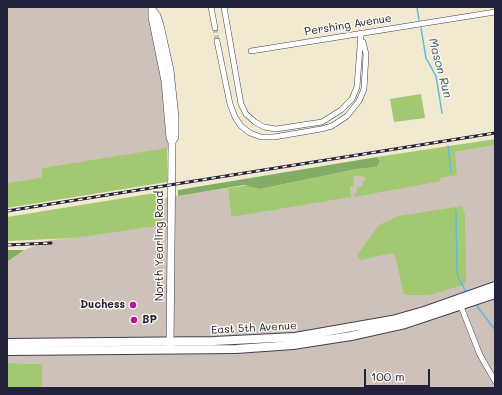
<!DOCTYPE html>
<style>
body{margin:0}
#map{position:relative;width:502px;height:395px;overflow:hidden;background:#f1e9d0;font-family:Mali,sans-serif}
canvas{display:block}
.frame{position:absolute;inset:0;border:8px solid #22223b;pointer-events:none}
.scale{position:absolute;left:364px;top:369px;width:66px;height:18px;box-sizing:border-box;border:2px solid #22223b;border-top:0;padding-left:5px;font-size:12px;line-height:14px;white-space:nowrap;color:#22223b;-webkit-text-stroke:3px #fbf7ec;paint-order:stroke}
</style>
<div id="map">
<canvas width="502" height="395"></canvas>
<div class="frame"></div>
<div class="scale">100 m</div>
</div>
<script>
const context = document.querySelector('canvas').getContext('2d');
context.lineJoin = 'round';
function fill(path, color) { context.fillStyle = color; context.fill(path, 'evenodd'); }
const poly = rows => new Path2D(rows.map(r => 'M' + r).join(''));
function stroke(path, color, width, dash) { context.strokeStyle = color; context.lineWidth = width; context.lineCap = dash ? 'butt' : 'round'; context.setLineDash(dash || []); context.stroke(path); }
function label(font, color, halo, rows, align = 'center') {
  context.font = font + ' Mali,sans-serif'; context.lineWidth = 3; context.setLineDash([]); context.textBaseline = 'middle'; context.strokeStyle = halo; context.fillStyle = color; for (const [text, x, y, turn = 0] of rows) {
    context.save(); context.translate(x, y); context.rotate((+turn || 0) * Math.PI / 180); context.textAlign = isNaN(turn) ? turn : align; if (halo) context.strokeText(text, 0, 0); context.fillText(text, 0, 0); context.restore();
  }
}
fill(poly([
 [7,7,149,7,165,54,171,91,172,148,43,168,42,177,7,183],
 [495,145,495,388,42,388,42,364,7,363,7,262,24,250,50,240,75,238,162,221,164,198,228,188,231,216,353,187,353,176,365,177,365,180,441,181,440,178,455,152]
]), '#cec1ba');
fill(poly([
 [421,94,425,118,394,122,390,99],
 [495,139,495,145,455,152,457,175,440,178,441,181,354,197,358,187,363,186,363,181,365,180,365,177,354,176,353,187,350,187,351,197,231,217,228,188,250,185,260,189,357,169,377,167,380,161,377,157],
 [167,148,167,182,7,208,7,183,42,177,42,168],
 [155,193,164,198,162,221,155,226,75,238,7,241,7,217],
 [462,206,465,215,466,282,463,285,430,295,404,295,395,255,392,253,360,260,357,255,379,225,399,216],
 [7,363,42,364,42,388,7,388]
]), '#a3c973');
fill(poly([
 [377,157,380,161,377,167,357,169,260,189,244,185,178,196,178,190],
 [7,250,24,250,7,262]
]), '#82ad65');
stroke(poly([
 [417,7,419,20],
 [421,28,426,58,436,76,442,113],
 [448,146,451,172],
 [456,211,457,271,458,277,466,292],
 [477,306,495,330]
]), '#5dbcdb', 1.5);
stroke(poly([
 [215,28,217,41]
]), '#c8c1b2', 5, [5, 2.5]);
const minor = poly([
 [211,7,215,28],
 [224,7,241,104,246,114,255,122,264,127,276,129,322,122,341,110,352,99,357,87,361,33],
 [217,41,230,104,235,117,241,126,250,133,261,137,274,137,321,129,332,126,347,116,359,101,364,89,366,54,363,42],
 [251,51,495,12],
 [460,304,480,355,495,381]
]);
const secondary = poly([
 [152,9,152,17,165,81,170,138,172,142,170,347],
 [152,9,157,16,160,25,170,70,175,117,175,137,172,142]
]);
const primary = poly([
 [7,343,214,341,295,337,392,320,424,311,495,286],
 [7,351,236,349,293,345,351,336,405,324,495,294]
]);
stroke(minor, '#414051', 6);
stroke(secondary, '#414051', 8);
stroke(primary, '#414051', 10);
stroke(minor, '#fff', 5);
stroke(secondary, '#fff', 7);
stroke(primary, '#fff', 8);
const rail = poly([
 [7,211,495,133],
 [7,245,51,243]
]);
stroke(rail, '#22223b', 3);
stroke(rail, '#fbf7ec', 1.5, [4.5]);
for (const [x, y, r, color] of [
 [133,305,4,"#b5179e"],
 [134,320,4,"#b5179e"]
]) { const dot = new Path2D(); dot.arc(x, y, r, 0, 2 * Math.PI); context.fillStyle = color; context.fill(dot); stroke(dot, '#fbf7ec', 1.5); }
label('11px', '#22223b', '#fbf7ec', [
 ["Pershing Avenue",348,25,-9],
 ["North Yearling Road",160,246,-90],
 ["East 5th Avenue",254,328,-3]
]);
label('bold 11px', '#22223b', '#fbf7ec', [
 ["Duchess",125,305],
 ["BP",142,320,"left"]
], 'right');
label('italic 12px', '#375873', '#fbf7ec', [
 ["Mason Run",440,68,75]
]);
</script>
